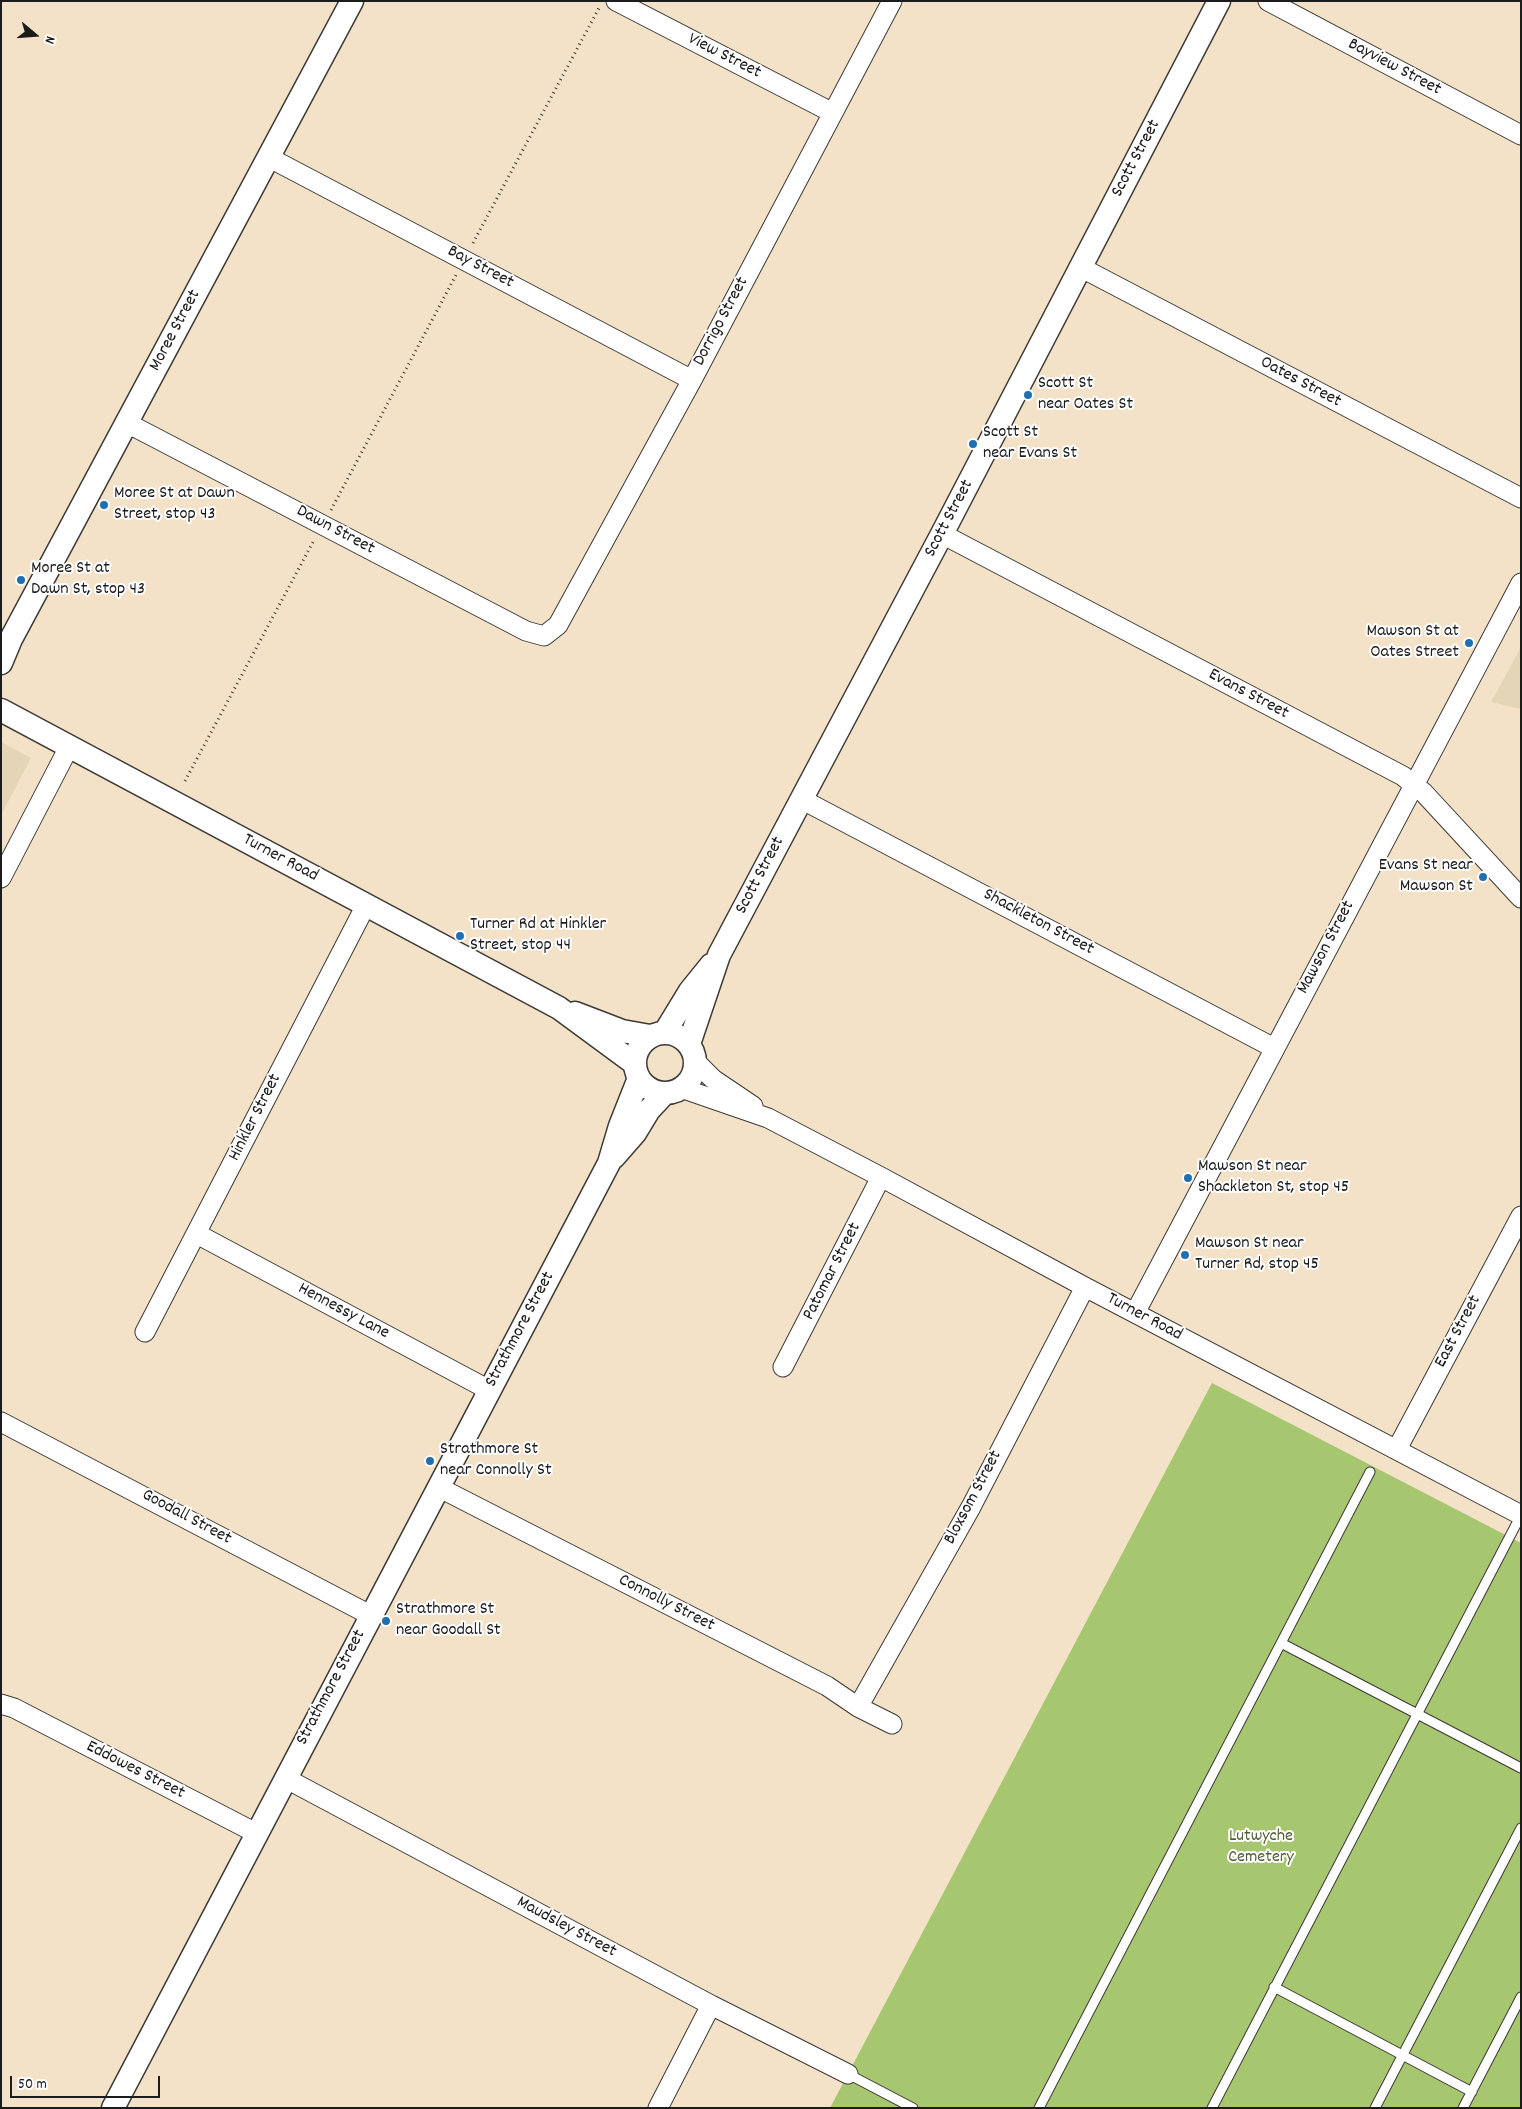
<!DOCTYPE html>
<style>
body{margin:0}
#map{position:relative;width:1522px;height:2109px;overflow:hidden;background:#f3e2c7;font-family:Dekko,sans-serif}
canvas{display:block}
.frame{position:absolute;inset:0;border:2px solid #1c1c1c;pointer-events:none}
.north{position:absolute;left:10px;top:10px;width:50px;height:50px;-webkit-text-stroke:4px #fff;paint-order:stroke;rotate:108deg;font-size:14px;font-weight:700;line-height:20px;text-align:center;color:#1c1c1c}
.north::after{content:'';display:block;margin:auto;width:18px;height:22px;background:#1c1c1c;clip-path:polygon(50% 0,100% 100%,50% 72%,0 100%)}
.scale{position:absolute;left:10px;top:2076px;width:150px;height:22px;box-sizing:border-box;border:2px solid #1c1c1c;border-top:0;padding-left:6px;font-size:15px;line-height:18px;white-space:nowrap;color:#1c1c1c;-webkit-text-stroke:4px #fff;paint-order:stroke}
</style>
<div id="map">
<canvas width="1522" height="2109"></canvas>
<div class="frame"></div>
<div class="north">N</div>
<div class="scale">50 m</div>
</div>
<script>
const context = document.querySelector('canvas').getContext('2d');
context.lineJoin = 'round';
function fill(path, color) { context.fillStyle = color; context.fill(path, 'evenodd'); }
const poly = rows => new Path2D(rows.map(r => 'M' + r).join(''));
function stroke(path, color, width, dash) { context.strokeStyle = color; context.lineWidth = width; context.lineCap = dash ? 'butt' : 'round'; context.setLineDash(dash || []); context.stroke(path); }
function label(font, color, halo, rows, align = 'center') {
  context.font = font + ' Dekko,sans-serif'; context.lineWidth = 4; context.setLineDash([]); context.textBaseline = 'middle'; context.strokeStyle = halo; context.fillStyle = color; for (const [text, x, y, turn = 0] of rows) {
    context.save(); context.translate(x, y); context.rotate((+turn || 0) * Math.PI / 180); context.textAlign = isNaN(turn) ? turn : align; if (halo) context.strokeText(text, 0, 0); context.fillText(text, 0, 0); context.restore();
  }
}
fill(poly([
 [1521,647,1521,709,1491,702],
 [1,742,31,758,1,815]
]), '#e5d5b7');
fill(poly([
 [1212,1383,1521,1543,1521,2108,830,2108]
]), '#a6c66f');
const service = poly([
 [1281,1643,1521,1768],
 [1274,1987,1472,2092],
 [848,2074,913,2108],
 [1039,2108,1370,1472],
 [1212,2108,1521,1515],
 [1375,2108,1521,1828],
 [1463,2108,1521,1997]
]);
const minor = poly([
 [616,1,833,113],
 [1268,1,1521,135],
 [268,157,692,380],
 [1080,267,1521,498],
 [127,423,526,631,544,636,558,625,692,380,892,1],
 [942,534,1403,776,1424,793,1521,898],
 [801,799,1274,1048],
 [1,878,69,747],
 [695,1061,713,1079,753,1106],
 [681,1088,768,1118,881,1177,1085,1287,1521,1515],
 [197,1234,489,1390],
 [1135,1313,1521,583],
 [145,1332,366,905],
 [783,1367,881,1177],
 [1,1422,370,1615],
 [1397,1449,1521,1216],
 [438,1487,827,1686,858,1707,892,1724],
 [1,1704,14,1708,256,1833],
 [858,1707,971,1507,1085,1287],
 [285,1778,711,2005,848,2074],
 [658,2108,711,2005]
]);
const tertiary = poly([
 [1,663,11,639,352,1],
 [1,710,559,1008,635,1064],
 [575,1013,622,1031,650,1036],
 [665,1032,690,991,711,965],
 '635 1063a30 30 0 1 1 60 0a30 30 0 1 1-60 0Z',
 [689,1044,719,955,942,534,1219,1],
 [614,1157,635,1133,649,1110,665,1093],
 [113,2108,609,1163,620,1126,639,1078]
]);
stroke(service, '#3c3a36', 11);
stroke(minor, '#3c3a36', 21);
stroke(tertiary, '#3c3a36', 25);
stroke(poly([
 [473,243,599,8],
 [331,510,456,275],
 [185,781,313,542]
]), '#3c3a36', 3, [1, 4]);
stroke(service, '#fff', 9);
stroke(minor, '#fff', 19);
stroke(tertiary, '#fff', 22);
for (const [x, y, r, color] of [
 [1028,395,5,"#1f6fb2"],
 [973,444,5,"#1f6fb2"],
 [104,505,5,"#1f6fb2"],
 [21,580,5,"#1f6fb2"],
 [1469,643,5,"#1f6fb2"],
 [1483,877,5,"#1f6fb2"],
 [460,936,5,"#1f6fb2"],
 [1188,1178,5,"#1f6fb2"],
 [1185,1255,5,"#1f6fb2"],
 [430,1461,5,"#1f6fb2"],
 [386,1621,5,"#1f6fb2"]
]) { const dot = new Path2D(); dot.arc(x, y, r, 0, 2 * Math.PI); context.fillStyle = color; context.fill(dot); stroke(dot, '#fff', 2); }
label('18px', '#1c1c1c', '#fff', [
 ["View Street",724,57,27],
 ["Bayview Street",1394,68,28],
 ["Scott Street",1137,159,-62],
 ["Bay Street",480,268,28],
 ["Dorrigo Street",722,322,-62],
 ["Moree Street",176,331,-62],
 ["Oates Street",1300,383,28],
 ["Scott Street",950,519,-62],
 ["Dawn Street",335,531,28],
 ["Evans Street",1248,695,28],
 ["Turner Road",280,859,28],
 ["Scott Street",761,876,-62],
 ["Shackleton Street",1038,923,28],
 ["Mawson Street",1327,948,-62],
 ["Hinkler Street",256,1118,-63],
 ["Patomar Street",833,1272,-63],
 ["Hennessy Lane",343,1312,28],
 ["Turner Road",1144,1318,28],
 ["Strathmore Street",521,1330,-62],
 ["East Street",1459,1332,-62],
 ["Bloxsom Street",974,1498,-62],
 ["Goodall Street",186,1518,28],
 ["Connolly Street",666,1604,27],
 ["Strathmore Street",332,1688,-62],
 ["Eddowes Street",135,1771,27],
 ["Maudsley Street",566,1928,28]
]);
label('18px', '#1c1c1c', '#fff', [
 ["Scott St",1038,385],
 ["near Oates St",1038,406],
 ["Scott St",983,434],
 ["near Evans St",983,455],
 ["Moree St at Dawn",114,495],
 ["Street, stop 43",114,516],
 ["Moree St at",31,570],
 ["Dawn St, stop 43",31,591],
 ["Mawson St at",1459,633,"right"],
 ["Oates Street",1459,654,"right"],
 ["Evans St near",1473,867,"right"],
 ["Mawson St",1473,888,"right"],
 ["Turner Rd at Hinkler",470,926],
 ["Street, stop 44",470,947],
 ["Mawson St near",1198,1168],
 ["Shackleton St, stop 45",1198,1189],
 ["Mawson St near",1195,1245],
 ["Turner Rd, stop 45",1195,1266],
 ["Strathmore St",440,1451],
 ["near Connolly St",440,1472],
 ["Strathmore St",396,1611],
 ["near Goodall St",396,1632]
], 'left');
label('18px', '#53603d', '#fff', [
 ["Lutwyche",1261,1838],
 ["Cemetery",1261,1859]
]);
</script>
